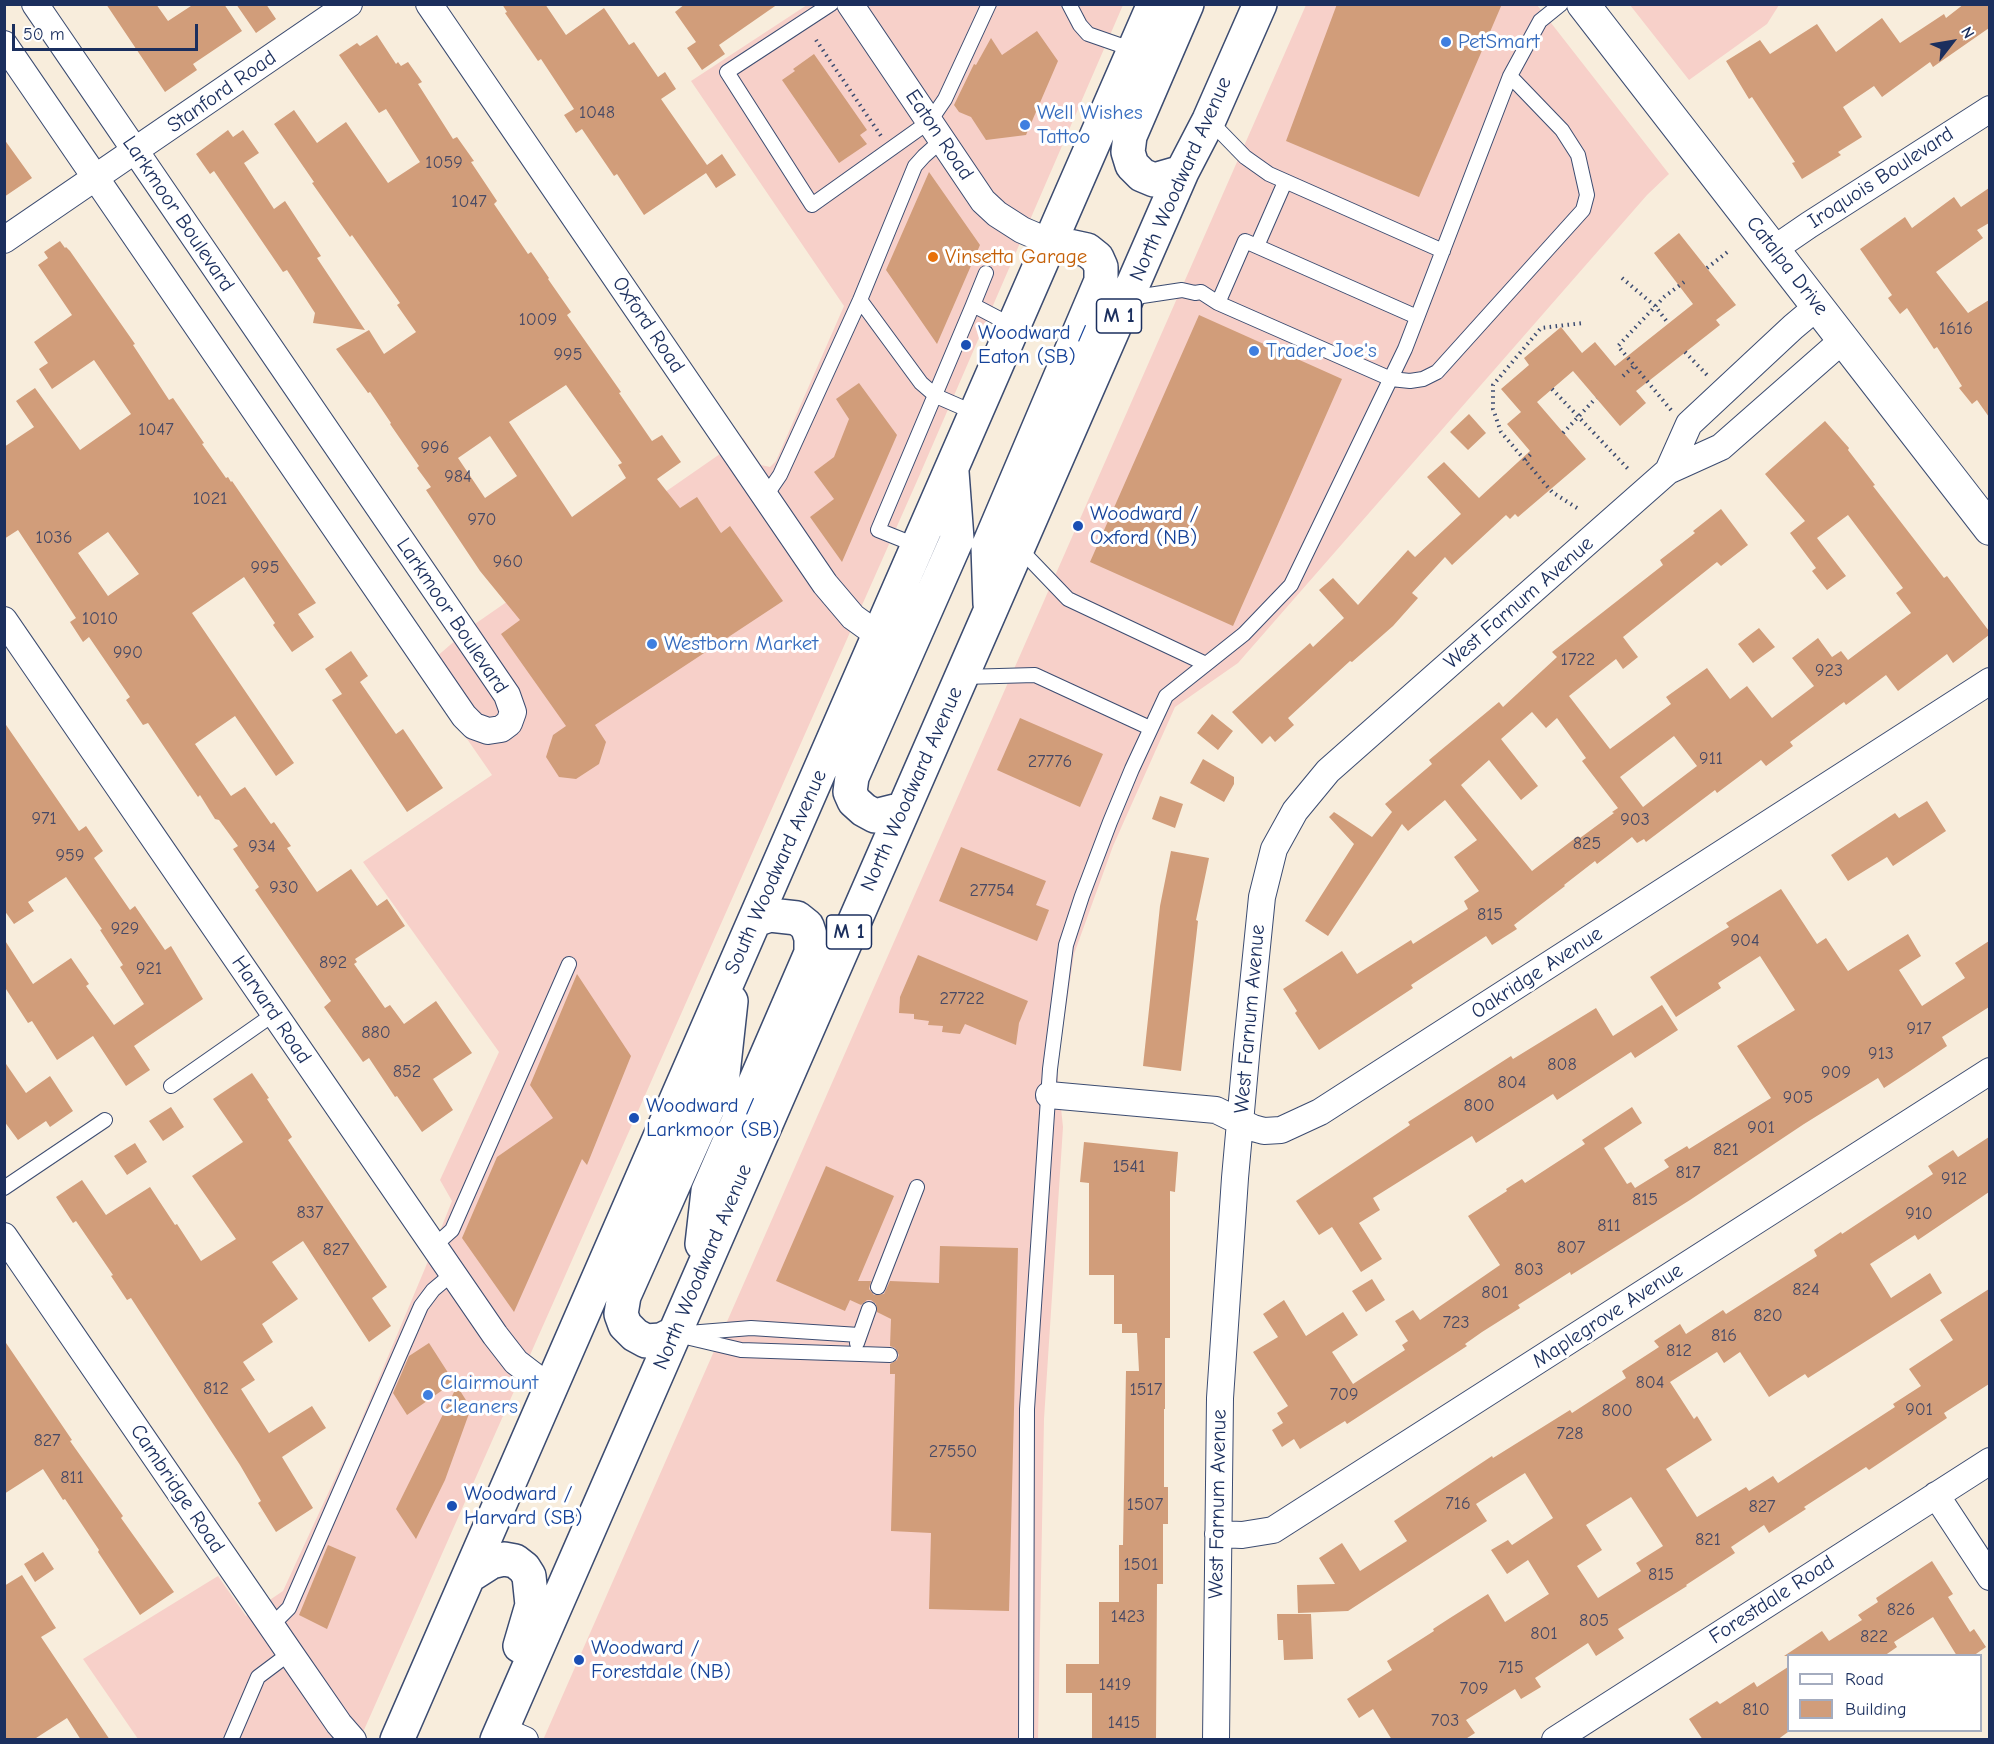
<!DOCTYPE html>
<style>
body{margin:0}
#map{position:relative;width:1994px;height:1744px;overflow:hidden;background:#f8eddc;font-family:"Comic Neue",sans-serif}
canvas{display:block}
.frame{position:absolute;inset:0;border:6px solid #1b2f5e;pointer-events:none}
.legend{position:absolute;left:1787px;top:1654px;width:195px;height:78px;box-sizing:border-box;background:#fff;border:2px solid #a4acbf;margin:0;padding:8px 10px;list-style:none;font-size:18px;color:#1b2f5e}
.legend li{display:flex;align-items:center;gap:12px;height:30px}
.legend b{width:30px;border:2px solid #a4acbf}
.north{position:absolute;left:1922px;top:12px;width:60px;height:60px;-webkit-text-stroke:4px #fff;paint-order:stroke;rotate:59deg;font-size:16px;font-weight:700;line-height:24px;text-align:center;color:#1b2f5e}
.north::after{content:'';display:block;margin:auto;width:21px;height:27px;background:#1b2f5e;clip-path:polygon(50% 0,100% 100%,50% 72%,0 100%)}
.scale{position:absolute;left:12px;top:24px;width:186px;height:27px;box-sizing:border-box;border:3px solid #1b2f5e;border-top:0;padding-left:8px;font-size:18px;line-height:21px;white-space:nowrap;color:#1b2f5e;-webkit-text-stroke:4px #fff;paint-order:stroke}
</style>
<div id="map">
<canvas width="1994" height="1744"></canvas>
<div class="frame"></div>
<ul class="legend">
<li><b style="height:8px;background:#fff"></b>Road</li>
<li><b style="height:16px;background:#d19d7a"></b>Building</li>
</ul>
<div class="north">N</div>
<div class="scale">50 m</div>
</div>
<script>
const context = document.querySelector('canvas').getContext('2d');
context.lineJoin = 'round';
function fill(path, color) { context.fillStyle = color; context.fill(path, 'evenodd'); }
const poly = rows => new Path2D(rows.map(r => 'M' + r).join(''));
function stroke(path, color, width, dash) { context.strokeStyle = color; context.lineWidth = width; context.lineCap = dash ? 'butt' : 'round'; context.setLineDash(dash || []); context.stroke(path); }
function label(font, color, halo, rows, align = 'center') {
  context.font = font + ' "Comic Neue",sans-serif'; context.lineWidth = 6; context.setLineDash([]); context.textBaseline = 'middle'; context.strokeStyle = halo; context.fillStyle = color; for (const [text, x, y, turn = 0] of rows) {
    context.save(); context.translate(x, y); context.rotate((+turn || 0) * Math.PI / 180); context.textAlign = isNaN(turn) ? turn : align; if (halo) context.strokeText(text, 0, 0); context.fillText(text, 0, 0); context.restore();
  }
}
fill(poly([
 [807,5,1123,5,917,481,360,1739,138,1739,83,1659,218,1576,246,1616,283,1591,355,1435,426,1266,452,1201,440,1180,499,1052,363,862,492,775,420,671,472,626,743,438,761,465,770,467,776,461,844,306,691,81],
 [1306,5,1537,5,1669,174,1647,195,1238,663,1175,707,1113,846,1074,954,1057,1069,1063,1127,1044,1419,1038,1739,543,1740],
 [1630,5,1779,5,1767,24,1689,80]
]), '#f7d0c9');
fill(poly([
 [106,4,156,4,168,21,194,4,224,4,242,31,193,64,197,70,165,92],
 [236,4,266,4,276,19,256,33],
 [502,4,545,4,566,35,604,8,629,45,634,42,658,77,665,72,676,89,661,99,707,165,722,154,736,175,716,188,706,173,644,215,617,174,614,176,582,129,576,133,564,115,574,109,541,59,538,61,505,13,507,12],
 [685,4,778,4,719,45,725,54,702,70,687,48,696,42,675,12],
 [1337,4,1502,4,1419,197,1286,141],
 [1964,4,1989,4,1989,28,1933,67,1930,62,1882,97,1874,86,1843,107,1862,137,1838,152,1841,155,1802,179,1792,163,1795,162,1752,97,1749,99,1726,61,1760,40,1770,54,1817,24,1836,52,1882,18,1900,43,1944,14,1946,18],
 [1037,31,1058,61,1026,135,986,140,971,117,959,112,954,105,974,64,976,65,991,38,1002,55],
 [377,35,396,64,398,62,401,66,408,62,422,82,418,84,453,139,457,137,474,161,471,162,497,201,494,204,528,254,531,252,549,278,548,279,571,312,567,315,621,392,619,393,652,441,662,435,681,462,657,479,680,508,697,497,721,533,730,526,783,601,595,725,606,742,599,764,576,779,559,777,546,757,553,735,566,726,501,634,520,620,480,571,426,490,431,487,417,468,419,466,390,424,391,423,370,392,368,393,336,349,369,330,384,354,416,332,397,305,400,303,352,235,350,237,312,183,314,182,274,124,294,110,317,143,346,122,388,183,420,162,386,109,379,113,339,55,357,43,360,46],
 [566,385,622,463,618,465,626,478,572,517,509,422],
 [490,436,517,476,485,498,458,458],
 [814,54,867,130,860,135,867,144,839,163,782,80,795,71,793,69],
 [228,130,233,137,243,130,259,153,244,163,274,209,285,201,321,256,317,258,365,330,313,323,315,313,287,270,283,272,214,171,210,174,196,154],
 [4,139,32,178,4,197],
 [929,172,980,245,937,344,886,270],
 [1989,188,1989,223,1977,230,1983,238,1936,272,1968,313,1989,300,1989,417,1977,400,1972,404,1959,388,1962,386,1937,347,1934,349,1907,308,1900,314,1888,298,1892,295,1860,249,1905,217,1912,228,1954,197,1961,207],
 [1679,233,1736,305,1716,320,1720,325,1636,391,1646,403,1620,426,1573,371,1537,402,1586,459,1518,517,1515,514,1510,519,1506,515,1452,565,1445,557,1412,593,1418,598,1393,626,1352,662,1350,661,1288,718,1294,725,1275,742,1270,736,1262,744,1232,712,1310,643,1313,647,1344,618,1319,590,1333,578,1358,605,1408,550,1415,557,1461,514,1427,477,1444,462,1479,498,1530,451,1507,424,1521,412,1501,389,1529,365,1524,358,1561,327,1582,353,1595,342,1615,366,1693,304,1654,253],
 [60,241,65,248,66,247,70,251,135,344,133,345,169,400,173,398,204,443,202,444,226,478,228,477,231,482,232,481,316,603,298,614,314,637,292,652,273,625,275,623,244,577,192,613,294,763,276,776,235,716,195,744,231,796,245,787,271,824,274,822,291,846,287,848,317,892,351,869,377,906,387,899,405,926,355,959,357,962,354,964,385,1008,390,1005,404,1024,436,1001,472,1053,433,1079,453,1110,422,1132,397,1096,395,1097,369,1058,363,1062,324,1007,331,1001,255,890,259,887,233,849,238,846,219,820,215,819,200,795,198,797,148,723,143,725,126,700,130,697,89,637,83,642,70,622,76,618,18,530,4,539,4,447,34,427,16,401,35,388,80,450,131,414,94,360,52,389,39,369,48,363,34,342,72,315,38,265,48,258,44,252],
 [108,532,139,574,108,596,78,553],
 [1199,315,1342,379,1233,626,1090,562],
 [859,383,897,435,842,562,810,517,834,499,814,472,834,457,849,419,836,399],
 [1469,414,1486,433,1468,450,1450,432],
 [1825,421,1849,448,1848,450,1875,485,1873,486,1944,578,1947,576,1989,631,1989,635,1953,663,1947,654,1898,691,1886,675,1846,705,1844,702,1790,742,1793,746,1766,766,1761,760,1717,793,1715,790,1646,842,1644,839,1637,843,1632,837,1597,864,1595,861,1564,885,1565,886,1514,925,1517,929,1492,945,1486,936,1411,985,1413,988,1319,1050,1295,1013,1297,1011,1283,989,1342,951,1357,974,1411,940,1413,944,1468,909,1464,901,1479,891,1454,857,1477,840,1445,800,1408,831,1402,824,1328,936,1305,921,1354,844,1329,817,1334,812,1372,837,1392,812,1385,804,1432,764,1429,760,1499,702,1503,707,1557,657,1552,652,1663,565,1660,560,1695,533,1693,531,1721,509,1748,545,1721,566,1717,562,1623,637,1638,657,1623,669,1616,659,1569,696,1610,749,1671,704,1666,697,1707,668,1730,699,1747,686,1772,718,1814,686,1792,658,1818,638,1832,657,1841,651,1848,660,1911,613,1896,593,1903,588,1848,515,1817,538,1846,576,1827,590,1812,571,1816,568,1790,533,1805,521,1765,474],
 [1532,712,1546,728,1557,718,1586,758,1582,761,1618,808,1612,812,1614,813,1580,838,1578,836,1532,871,1461,785,1489,760,1521,800,1538,786,1501,739],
 [1674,736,1697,766,1643,807,1620,777],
 [1759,628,1775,647,1753,663,1738,644],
 [351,651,368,676,360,682,396,734,403,729,443,788,407,812,332,700,342,694,325,669],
 [1212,714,1233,731,1218,750,1197,733],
 [1020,718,1103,754,1080,807,997,770],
 [4,722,79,831,86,826,103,851,94,858,130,910,135,906,165,950,171,946,203,999,134,1046,150,1070,126,1086,93,1036,57,1060,32,1021,28,1023,4,986,4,939,33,984,71,958,89,984,86,986,114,1025,144,1004,120,967,123,965,100,930,102,929,66,877,28,902,34,911,14,924,4,910],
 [1203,759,1234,777,1234,784,1224,802,1190,783],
 [1160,796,1183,804,1175,828,1152,819],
 [1927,801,1946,831,1893,866,1887,857,1848,881,1831,855,1895,813,1899,818],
 [961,847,1046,881,1036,905,1049,910,1037,941,939,901],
 [1171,851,1209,858,1196,920,1198,921,1181,1071,1143,1066,1160,906],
 [1781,889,1817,944,1826,938,1848,971,1908,934,1921,956,1899,970,1922,1006,1965,978,1955,963,1989,941,1989,1007,1942,1037,1947,1046,1910,1071,1884,1088,1878,1078,1804,1124,1690,1200,1571,1275,1570,1272,1518,1305,1520,1308,1482,1332,1465,1344,1467,1346,1347,1424,1345,1421,1300,1449,1294,1439,1282,1447,1272,1430,1283,1423,1277,1413,1288,1406,1253,1352,1278,1337,1263,1314,1284,1300,1306,1336,1343,1312,1358,1335,1332,1352,1353,1384,1405,1350,1402,1345,1408,1341,1395,1321,1413,1310,1420,1320,1500,1265,1468,1216,1507,1191,1506,1189,1522,1179,1525,1183,1585,1144,1582,1140,1632,1107,1642,1123,1604,1148,1627,1184,1631,1182,1635,1188,1669,1167,1664,1160,1687,1146,1689,1149,1771,1098,1737,1046,1795,1010,1760,956,1718,983,1721,988,1676,1017,1650,977,1722,931,1729,927,1726,923],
 [918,955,1028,1001,1019,1023,1016,1045,965,1024,960,1034,942,1032,943,1026,928,1025,929,1021,914,1019,914,1014,899,1013,900,997],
 [577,974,631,1056,587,1165,582,1159,514,1312,462,1238,497,1157,553,1118,530,1085],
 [1662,1005,1678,1030,1635,1058,1631,1052,1557,1100,1553,1094,1476,1143,1472,1136,1373,1198,1380,1210,1359,1223,1382,1259,1361,1272,1332,1227,1319,1235,1296,1201,1410,1125,1408,1122,1511,1056,1513,1059,1596,1008,1613,1036],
 [4,1061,26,1093,50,1076,73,1111,50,1127,46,1121,18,1140,4,1121],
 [252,1073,269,1098,267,1099,292,1137,288,1140,387,1287,372,1298,391,1326,369,1342,303,1241,272,1262,298,1299,262,1324,273,1342,243,1362,255,1380,241,1389,269,1433,312,1406,326,1428,282,1457,313,1508,276,1532,258,1503,261,1501,240,1465,131,1298,127,1300,111,1276,113,1275,76,1221,73,1223,56,1197,82,1180,106,1215,150,1187,175,1225,177,1224,201,1261,236,1239,192,1176,243,1142,213,1099],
 [171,1107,184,1127,163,1141,149,1121],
 [1989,1137,1989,1192,1918,1240,1915,1235,1870,1264,1891,1298,1930,1273,1942,1293,1808,1378,1805,1374,1769,1397,1740,1352,1724,1363,1717,1352,1670,1382,1694,1419,1697,1416,1712,1440,1666,1469,1697,1517,1746,1487,1749,1491,1773,1476,1778,1483,1895,1407,1893,1404,1921,1386,1909,1369,1953,1340,1940,1320,1989,1289,1989,1384,1944,1413,1947,1418,1869,1470,1866,1467,1804,1507,1806,1509,1769,1533,1764,1525,1731,1547,1735,1553,1686,1585,1687,1586,1618,1629,1624,1638,1596,1656,1588,1643,1535,1678,1541,1687,1521,1699,1515,1689,1466,1720,1475,1733,1464,1740,1392,1740,1373,1709,1359,1718,1347,1699,1392,1670,1387,1661,1434,1631,1433,1629,1450,1618,1488,1594,1505,1622,1549,1594,1528,1560,1507,1574,1491,1550,1508,1540,1512,1545,1553,1518,1525,1473,1476,1504,1487,1521,1348,1611,1298,1613,1297,1585,1335,1584,1319,1558,1342,1543,1360,1571,1407,1541,1394,1521,1492,1456,1493,1458,1570,1410,1572,1413,1626,1378,1622,1371,1659,1347,1654,1341,1680,1324,1686,1334,1723,1310,1726,1314,1817,1256,1814,1250,1841,1232,1842,1234,1933,1174,1928,1166,1953,1150,1958,1157],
 [1631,1497,1663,1546,1636,1563,1641,1571,1598,1598,1577,1566,1602,1550,1586,1525],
 [1084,1142,1178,1152,1175,1192,1170,1191,1170,1338,1165,1338,1165,1409,1164,1409,1164,1487,1168,1487,1168,1524,1163,1524,1163,1584,1157,1584,1156,1740,1092,1740,1092,1693,1066,1693,1066,1664,1099,1664,1099,1602,1119,1602,1119,1545,1123,1545,1126,1371,1139,1371,1137,1333,1122,1333,1122,1324,1114,1324,1114,1275,1089,1275,1089,1183,1080,1182],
 [135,1143,147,1162,127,1175,114,1156],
 [826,1166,894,1196,858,1281,871,1281,869,1289,874,1295,884,1294,890,1281,939,1283,940,1246,1018,1248,1009,1611,929,1609,931,1533,891,1531,895,1374,890,1374,890,1364,897,1360,899,1355,895,1348,890,1346,891,1319,877,1312,876,1304,871,1300,867,1300,861,1305,850,1300,845,1311,776,1281],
 [1372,1279,1385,1300,1366,1312,1352,1291],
 [4,1340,72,1440,70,1441,123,1516,121,1518,174,1592,140,1615,98,1552,99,1550,65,1499,63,1500,43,1469,4,1494],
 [429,1343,454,1382,407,1415,393,1393,409,1356],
 [457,1386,471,1408,445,1480,416,1539,396,1509],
 [328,1545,356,1557,327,1629,299,1615],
 [43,1552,54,1569,35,1582,24,1564],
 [1932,1561,1953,1594,1948,1597,1970,1632,1974,1629,1986,1647,1973,1656,1957,1656,1933,1617,1894,1642,1897,1647,1884,1656,1784,1656,1822,1631,1829,1641,1862,1620,1858,1615,1878,1602,1876,1598],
 [22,1575,56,1628,41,1637,110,1740,81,1740,67,1718,33,1740,4,1740,4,1586],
 [1277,1614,1311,1614,1313,1659,1284,1660,1283,1640,1278,1640],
 [1788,1667,1788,1732,1777,1740,1703,1740,1689,1719,1717,1701,1720,1704,1754,1682,1757,1687]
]), '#d19d7a');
const service = poly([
 [831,4,727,72,812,205,930,121,945,99,989,4],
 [1069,4,1080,25,1088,34,1134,50],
 [1209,120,1245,157,1269,174,1443,251],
 [1257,246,1285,182],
 [1129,298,1182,290,1195,293,1201,292,1218,303,1391,379,1410,381,1423,379,1437,372,1583,210,1587,195,1578,155,1562,130,1510,76],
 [860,300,921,383,936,396,975,413],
 [1218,303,1245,241,1417,317],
 [973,305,986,273],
 [765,497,780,475,860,300,915,166,924,156,942,140],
 [918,546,878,530,973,305,1013,326],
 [1019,548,1068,599,1206,664],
 [963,677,1035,675,1150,728],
 [171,1086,274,1014],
 [4,1188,105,1120],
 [433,1247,452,1230,569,964],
 [878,1287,917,1187],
 [688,1333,751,1328,859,1335],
 [673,1334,741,1350,890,1355],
 [857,1343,869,1309],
 [271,1626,289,1608,421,1306,433,1290,452,1274],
 [231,1740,258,1677,290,1653],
 [1026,1740,1027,1409,1050,1069,1066,945,1082,896,1110,822,1132,769,1166,696,1244,634,1291,585,1405,349,1510,76,1540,21,1561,4]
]);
const minor = poly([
 [429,4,825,584,853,617,878,635],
 [850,4,983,201,997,214,1022,230,1050,242],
 [4,44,464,716,474,726,488,731,501,729,509,723,513,712,507,695,35,4],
 [4,240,349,4],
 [1774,249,1809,225,1990,109],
 [1668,471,1689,424,1793,327,1818,306],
 [4,620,495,1335,516,1362,550,1388],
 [1049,1095,1216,1110,1253,1128,1264,1131,1281,1130,1320,1112,1990,681],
 [4,1236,290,1653,339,1724,353,1740],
 [1936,1495,1990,1577],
 [1218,1534,1242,1535,1273,1530,1990,1071],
 [502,1730,525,1740],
 [1216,1740,1220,1398,1235,1178,1247,1045,1262,897,1274,849,1295,811,1328,771,1668,471,1721,447,1844,339],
 [1555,1740,1990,1461]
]);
const tertiary = poly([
 [1583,4,1990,529]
]);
const primary = poly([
 [1182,172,1154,180,1142,175,1132,165,1128,152,1130,136,1187,4],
 [990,604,988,547,1101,281,1101,267,1097,258,1087,250,1050,242],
 [903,809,875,816,864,810,854,801,850,792,852,777,957,539,952,472],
 [702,1244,708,1191,811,953,811,938,807,926,797,918,770,915,755,920],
 [673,1334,661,1340,646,1341,635,1335,625,1325,621,1314,624,1296,723,1074,731,1001],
 [469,1576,491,1562,504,1559,515,1561,524,1568,529,1576,532,1605,520,1646],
 [397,1740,1154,4],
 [497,1740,1182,172,1209,120,1260,4]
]);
stroke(service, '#3c4c71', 16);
stroke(minor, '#3c4c71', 28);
stroke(tertiary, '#3c4c71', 34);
stroke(primary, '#3c4c71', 36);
stroke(poly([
 [816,40,881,136],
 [1707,268,1730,250],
 [1622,278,1655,306,1668,323],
 [1685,352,1707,375],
 [1623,376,1635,365],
 [1552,389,1630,471],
 [1671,410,1618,346,1664,297,1684,282],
 [1563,433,1596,398],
 [1525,460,1532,453],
 [1577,508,1552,492,1501,432,1493,409,1493,385,1541,328,1583,323]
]), '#3c4c71', 4, [1.5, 4.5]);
stroke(service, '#fff', 14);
stroke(minor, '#fff', 26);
stroke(tertiary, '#fff', 32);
stroke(primary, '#fff', 33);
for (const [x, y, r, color] of [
 [1446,42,6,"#3f7fe0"],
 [1025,125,6,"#3f7fe0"],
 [933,257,6,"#e8710a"],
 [966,345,6,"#1a4fb4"],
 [1254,351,6,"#3f7fe0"],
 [1078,526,6,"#1a4fb4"],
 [652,644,6,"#3f7fe0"],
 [634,1118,6,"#1a4fb4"],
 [428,1395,6,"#3f7fe0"],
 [452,1506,6,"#1a4fb4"],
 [579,1660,6,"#1a4fb4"]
]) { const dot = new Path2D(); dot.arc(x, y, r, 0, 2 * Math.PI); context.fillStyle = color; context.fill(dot); stroke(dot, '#fff', 2); }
label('18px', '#484a65', null, [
 ["1048",597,113],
 ["1059",444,163],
 ["1047",469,202],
 ["1009",538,320],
 ["1616",1956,329],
 ["995",568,355],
 ["1047",156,430],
 ["996",435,448],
 ["984",458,477],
 ["1021",210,499],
 ["970",482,520],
 ["1036",54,538],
 ["960",508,562],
 ["995",265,568],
 ["1010",100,619],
 ["990",128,653],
 ["1722",1578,660],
 ["923",1829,671],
 ["911",1711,759],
 ["27776",1050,762],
 ["971",44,819],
 ["903",1635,820],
 ["825",1587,844],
 ["934",262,847],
 ["959",70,856],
 ["930",284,888],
 ["27754",992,891],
 ["815",1490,915],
 ["929",125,929],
 ["904",1745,941],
 ["892",333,963],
 ["921",149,969],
 ["27722",962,999],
 ["917",1919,1029],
 ["880",376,1033],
 ["913",1881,1054],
 ["808",1562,1065],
 ["852",407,1072],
 ["909",1836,1073],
 ["804",1512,1083],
 ["905",1798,1098],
 ["800",1479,1106],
 ["901",1761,1128],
 ["821",1726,1150],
 ["1541",1129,1167],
 ["817",1688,1173],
 ["912",1954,1179],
 ["815",1645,1200],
 ["837",310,1213],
 ["910",1919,1214],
 ["811",1609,1226],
 ["807",1571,1248],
 ["827",336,1250],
 ["803",1529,1270],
 ["824",1806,1290],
 ["801",1495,1293],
 ["820",1768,1316],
 ["723",1456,1323],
 ["816",1724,1336],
 ["812",1679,1351],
 ["804",1650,1383],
 ["812",216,1389],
 ["1517",1146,1390],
 ["709",1344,1395],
 ["901",1919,1410],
 ["800",1617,1411],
 ["728",1570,1434],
 ["827",47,1441],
 ["27550",953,1452],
 ["811",72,1478],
 ["716",1458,1504],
 ["1507",1145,1505],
 ["827",1762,1507],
 ["821",1708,1540],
 ["1501",1141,1565],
 ["815",1661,1575],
 ["826",1901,1610],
 ["1423",1128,1617],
 ["805",1594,1621],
 ["801",1544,1634],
 ["822",1874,1637],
 ["715",1511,1668],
 ["1419",1115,1685],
 ["709",1474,1689],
 ["810",1756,1710],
 ["703",1445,1721],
 ["1415",1124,1723]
]);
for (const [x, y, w] of [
 [1119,316,45],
 [849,932,45]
]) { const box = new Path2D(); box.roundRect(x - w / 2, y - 17, w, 34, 4.5); context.fillStyle = '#fff'; context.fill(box); stroke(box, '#1b2f5e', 1.5); }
label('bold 20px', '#1b2f5e', null, [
 ["M 1",1119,316],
 ["M 1",849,932]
]);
label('21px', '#366cbe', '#fff', [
 ["PetSmart",1458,42],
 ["Well Wishes",1037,113],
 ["Tattoo",1037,137],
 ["Trader Joe's",1266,351],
 ["Westborn Market",664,644],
 ["Clairmount",440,1383],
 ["Cleaners",440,1407]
], 'left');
label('21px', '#1b2f5e', '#fff', [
 ["Stanford Road",222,92,-35],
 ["Eaton Road",939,135,56],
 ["Iroquois Boulevard",1881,178,-33],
 ["North Woodward Avenue",1181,179,-66],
 ["Larkmoor Boulevard",178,214,56],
 ["Catalpa Drive",1787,266,52],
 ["Oxford Road",648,325,56],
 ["West Farnum Avenue",1519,603,-41],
 ["Larkmoor Boulevard",452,616,56],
 ["North Woodward Avenue",912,789,-66],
 ["South Woodward Avenue",776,872,-66],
 ["Oakridge Avenue",1537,973,-33],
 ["Harvard Road",271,1010,56],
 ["West Farnum Avenue",1250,1019,-85],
 ["North Woodward Avenue",703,1267,-67],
 ["Maplegrove Avenue",1608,1316,-33],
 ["Cambridge Road",177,1489,56],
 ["West Farnum Avenue",1218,1504,-89],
 ["Forestdale Road",1772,1600,-33]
]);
label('21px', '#c56008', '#fff', [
 ["Vinsetta Garage",945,257]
], 'left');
label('21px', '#164399', '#fff', [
 ["Woodward /",978,333],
 ["Eaton (SB)",978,357],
 ["Woodward /",1090,514],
 ["Oxford (NB)",1090,538],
 ["Woodward /",646,1106],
 ["Larkmoor (SB)",646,1130],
 ["Woodward /",464,1494],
 ["Harvard (SB)",464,1518],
 ["Woodward /",591,1648],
 ["Forestdale (NB)",591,1672]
], 'left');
</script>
